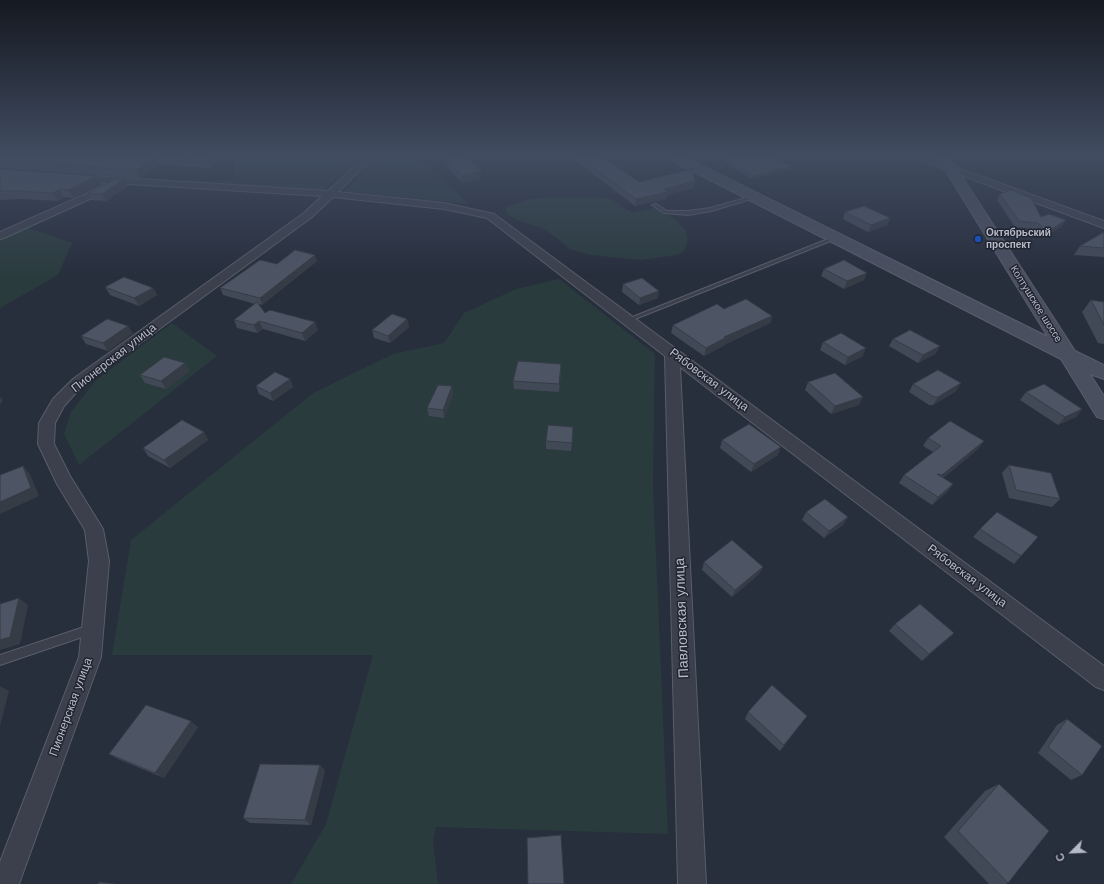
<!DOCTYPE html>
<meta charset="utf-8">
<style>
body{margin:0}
#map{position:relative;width:1104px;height:884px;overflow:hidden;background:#272e3c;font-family:"Work Sans",sans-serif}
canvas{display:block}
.north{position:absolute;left:1052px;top:832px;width:40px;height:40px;-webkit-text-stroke:3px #202531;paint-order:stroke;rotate:246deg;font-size:11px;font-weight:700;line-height:16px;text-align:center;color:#b7bbc7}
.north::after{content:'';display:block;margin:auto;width:14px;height:18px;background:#b7bbc7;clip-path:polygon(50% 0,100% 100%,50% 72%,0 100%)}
</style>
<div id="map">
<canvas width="1104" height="884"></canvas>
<div class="north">С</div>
</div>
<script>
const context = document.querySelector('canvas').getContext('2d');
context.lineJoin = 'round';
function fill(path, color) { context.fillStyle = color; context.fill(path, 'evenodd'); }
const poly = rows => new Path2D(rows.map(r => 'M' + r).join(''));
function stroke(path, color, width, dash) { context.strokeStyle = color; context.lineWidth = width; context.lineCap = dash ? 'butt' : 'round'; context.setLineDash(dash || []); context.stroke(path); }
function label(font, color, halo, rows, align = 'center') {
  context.font = font + ' "Work Sans",sans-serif'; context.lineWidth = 3; context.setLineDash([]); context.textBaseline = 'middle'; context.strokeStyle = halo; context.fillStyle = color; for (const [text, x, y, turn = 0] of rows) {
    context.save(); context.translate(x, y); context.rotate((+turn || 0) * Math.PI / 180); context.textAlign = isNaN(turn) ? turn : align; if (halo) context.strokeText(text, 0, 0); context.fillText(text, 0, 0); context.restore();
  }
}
fill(poly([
 [238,155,367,155,355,162,323,191,190,183,190,181,194,180,216,181,230,180,235,177,233,158],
 [384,155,415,155,469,204,345,191,375,160],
 [550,197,609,198,632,213,654,208,676,220,685,230,688,240,684,251,676,255,641,260,591,255,570,249,545,229,517,220,510,216,506,212,506,207,530,199],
 [26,227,72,243,58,275,0,308,0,239],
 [559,279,655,354,653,484,668,834,436,827,433,841,438,884,291,884,326,824,373,655,112,655,131,540,313,393,393,354,444,343,464,313,516,289],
 [172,323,217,356,79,465,64,434,71,412,95,381]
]), '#2a3b3e');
const lane = poly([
 [753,196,755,196,755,198,711,211,688,215,664,213,652,205,656,204,667,211,688,211,710,208,753,196],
 [833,237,838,238,630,321,626,321,625,320,833,237],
 [90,625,94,627,95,630,94,633,0,665,0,655,90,625]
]);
const street = poly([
 [371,155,381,155,365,166,338,192,444,203,494,214,1104,666,1104,690,1096,687,680,367,706,884,678,884,665,356,487,218,444,209,333,197,312,217,83,385,64,406,55,423,54,444,70,476,103,529,109,561,101,657,19,884,0,884,0,862,79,657,89,561,85,530,57,484,38,444,39,423,53,399,73,379,304,213,322,196,112,183,114,185,112,187,92,198,4,238,0,239,0,232,86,194,107,183,72,180,70,178,72,176,75,175,328,191,359,162,371,155],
 [911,155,922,155,1104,221,1104,228,912,157,911,155]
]);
const secondary = poly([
 [665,155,680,155,1048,337,936,155,948,155,1075,351,1104,365,1104,379,1090,374,1104,396,1104,419,1097,417,1061,359,667,158,665,155]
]);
stroke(lane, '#595e6a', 2);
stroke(street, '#595e6a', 2);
stroke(secondary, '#595e6a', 2);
fill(lane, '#3b404c');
fill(street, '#3b404c');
fill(secondary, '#494f5f');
fill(poly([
 [0,155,230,155,212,168,160,165,140,178,0,168],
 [442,155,481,178,462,183,443,162],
 [576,155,639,182,694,188,667,195,666,199,635,206,576,161],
 [1004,155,1023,155,1014,158],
 [722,156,791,166,790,169,752,179,721,160],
 [0,169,96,176,100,184,73,198,64,197,58,201,22,199,0,200],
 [128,186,106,201,92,200,88,193],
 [1000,194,1041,217,1062,226,1043,238,1034,229,1015,227,997,200],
 [845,212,890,218,887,225,868,232,843,219],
 [1104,232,1104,257,1074,255,1080,246],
 [317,261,262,305,259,304,265,313,318,330,305,341,263,329,257,333,237,328,234,320,255,304,223,295,220,288],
 [824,269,864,280,844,289,821,276],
 [623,284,658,298,639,305,622,292],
 [105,287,153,288,157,295,139,306,110,295],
 [1091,300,1104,302,1104,344,1098,343,1082,312],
 [724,309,772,316,770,323,724,345,723,346,704,356,671,333,673,325],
 [407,319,409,327,390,343,374,338,372,330],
 [133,333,108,351,86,344,81,336],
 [893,339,940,346,935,354,918,363,889,346],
 [823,342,863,356,845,365,820,350],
 [185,363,189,371,166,389,145,383,140,375],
 [561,364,561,371,559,392,514,389,513,381],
 [290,379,293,387,273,401,259,394,256,386],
 [808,382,859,405,831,414,805,390],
 [913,384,956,391,933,405,929,405,909,392],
 [452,386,453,394,444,418,429,416,427,408],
 [1026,392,1082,409,1076,417,1058,425,1020,400],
 [204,432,208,440,170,468,148,456,143,448],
 [573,435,571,451,546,449,546,441],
 [928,438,984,441,978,449,943,478,953,484,947,492,932,505,899,483,904,475,933,452,923,446],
 [722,440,778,455,751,472,720,448],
 [1009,465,1060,499,1052,507,1009,498,1002,473],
 [806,512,848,517,843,525,824,538,802,520],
 [980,529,1021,556,1014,564,973,537],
 [704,562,763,567,759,574,732,597,702,570],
 [895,624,954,633,922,661,889,631],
 [748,712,807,716,780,751,745,719],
 [1067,719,1082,775,1071,780,1038,753,1057,725],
 [198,727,164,778,118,759,109,754],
 [320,765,325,771,311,825,250,823,243,818],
 [999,784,1008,883,1005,884,989,884,944,837,985,791]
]), '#424956');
fill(poly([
 [217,155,230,155,212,168,209,160],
 [1016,155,1023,155,1014,158],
 [156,157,160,165,140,178,136,170],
 [791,166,790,169,752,179,753,176],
 [481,171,481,178,462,183,461,176],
 [96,176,100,184,73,198,68,190],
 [124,179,128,186,106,201,102,194],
 [695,181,694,188,667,195,666,199,635,206,636,199,664,189],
 [59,189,64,197,58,201,53,193],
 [890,218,887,225,868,232,871,225],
 [1066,220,1062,226,1043,238,1047,232],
 [315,255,317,261,262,305,260,298],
 [867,273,864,280,844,289,847,281],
 [153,288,157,295,139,306,134,298],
 [659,291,658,298,639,305,640,298],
 [772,316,770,323,724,345,723,346,704,356,706,348,724,337],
 [407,319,409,327,390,343,388,336],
 [259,321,263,329,257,333,254,325],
 [315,322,318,330,305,341,302,333],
 [128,326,133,333,108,351,103,343],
 [940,346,935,354,918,363,923,355],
 [866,348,863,356,845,365,848,357],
 [185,363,189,371,166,389,161,381],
 [561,364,561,371,559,392,559,384],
 [290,379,293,387,273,401,270,393],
 [961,383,956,391,933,405,938,397],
 [452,386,453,394,444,418,443,410],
 [0,397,3,400,0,405],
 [863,397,859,405,831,414,835,406],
 [1082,409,1076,417,1058,425,1065,417],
 [204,432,208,440,170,468,164,460],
 [984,441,978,449,936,483,942,475],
 [781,447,778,455,751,472,754,464],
 [23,466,30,474,39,496,0,514,0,502],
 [953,484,947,492,932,505,938,497],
 [848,517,843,525,824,538,829,531],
 [763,567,759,574,732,597,735,590],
 [19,598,28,605,20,644,0,650,0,640],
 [954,633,947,640,922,661,929,654],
 [0,686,9,691,0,726],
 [191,721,198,727,164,778,155,773],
 [320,765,325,771,311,825,305,820]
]), '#363c46');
const building = poly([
 [0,155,217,155,209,160,156,157,136,170,0,160,0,155],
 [442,155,464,155,481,171,461,176,442,155],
 [576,155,600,155,639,182,692,169,695,181,664,189,667,192,636,199,576,155],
 [728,155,767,155,791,166,753,176,722,156,728,155],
 [0,169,96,176,68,190,59,189,53,193,17,191,0,191,0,169],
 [115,179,124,179,102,194,88,193,115,179],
 [1011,190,1031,198,1041,217,1049,214,1066,220,1047,232,1038,223,1019,221,1000,194,1011,190],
 [864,206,890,218,871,225,845,212,864,206],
 [1104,232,1104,248,1080,246,1104,232],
 [295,250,315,255,260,298,220,288,260,260,277,264,295,250],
 [844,260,867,273,847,281,824,269,844,260],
 [124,277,153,288,134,298,105,287,124,277],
 [642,278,659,291,640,298,623,284,642,278],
 [746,299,772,316,724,337,725,338,706,348,673,325,717,304,724,309,746,299],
 [1091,300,1104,302,1104,325,1091,300],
 [257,302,265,313,270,310,315,322,302,333,259,321,254,325,234,320,257,302],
 [392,314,407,319,388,336,372,330,392,314],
 [107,319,128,326,103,343,81,336,107,319],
 [910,330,940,346,923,355,893,339,910,330],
 [841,333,866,348,848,357,823,342,841,333],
 [164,357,185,363,161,381,140,375,164,357],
 [518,361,561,364,559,384,513,381,518,361],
 [938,370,961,383,938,397,934,397,913,384,938,370],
 [275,372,290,379,270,393,256,386,275,372],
 [835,373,863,397,835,406,808,382,835,373],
 [1044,384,1082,409,1065,417,1026,392,1044,384],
 [438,385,452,386,443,410,427,408,438,385],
 [182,420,204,432,164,460,143,448,182,420],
 [950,421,984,441,942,475,937,474,953,484,938,497,904,475,941,446,928,438,950,421],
 [749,424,781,447,754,464,722,440,749,424],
 [548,425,573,427,572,443,546,441,548,425],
 [1009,465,1051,473,1060,499,1016,490,1009,465],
 [23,466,31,488,0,502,0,475,23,466],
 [825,499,848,517,829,531,806,512,825,499],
 [997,512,1038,537,1021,556,980,529,997,512],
 [732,540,763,567,735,590,704,562,732,540],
 [19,598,10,637,0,640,0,604,19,598],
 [920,604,954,633,929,654,895,624,920,604],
 [772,685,807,716,784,745,748,712,772,685],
 [146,705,191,721,155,773,109,754,146,705],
 [1067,719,1102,746,1082,775,1048,747,1067,719],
 [260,764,320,765,305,820,243,818,260,764],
 [999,784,1049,831,1008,883,958,831,999,784],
 [561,835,564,884,528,884,527,838,561,835],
 [99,882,115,884,98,884,99,882]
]);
fill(building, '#4d5564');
stroke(building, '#363c46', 1);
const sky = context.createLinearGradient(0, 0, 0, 278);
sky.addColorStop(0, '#151921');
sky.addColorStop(0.56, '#414c61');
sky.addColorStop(1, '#414c6100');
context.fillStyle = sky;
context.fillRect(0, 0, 1104, 278);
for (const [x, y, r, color] of [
 [978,239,4,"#1a4fb4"]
]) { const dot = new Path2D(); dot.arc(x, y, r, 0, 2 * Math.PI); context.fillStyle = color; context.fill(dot); stroke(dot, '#202531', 1.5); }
label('bold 10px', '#b7bbc7', '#202531', [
 ["Октябрьский",986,233],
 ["проспект",986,245]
], 'left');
label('10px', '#b7bbc7', '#202531', [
 ["Колтушское шоссе",1036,304,58]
]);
label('12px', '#b7bbc7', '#202531', [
 ["Пионерская улица",114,358,-38],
 ["Рябовская улица",709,380,37],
 ["Рябовская улица",967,576,37],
 ["Пионерская улица",71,707,-70]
]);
label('14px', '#b7bbc7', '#202531', [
 ["Павловская улица",682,618,-92]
]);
</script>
